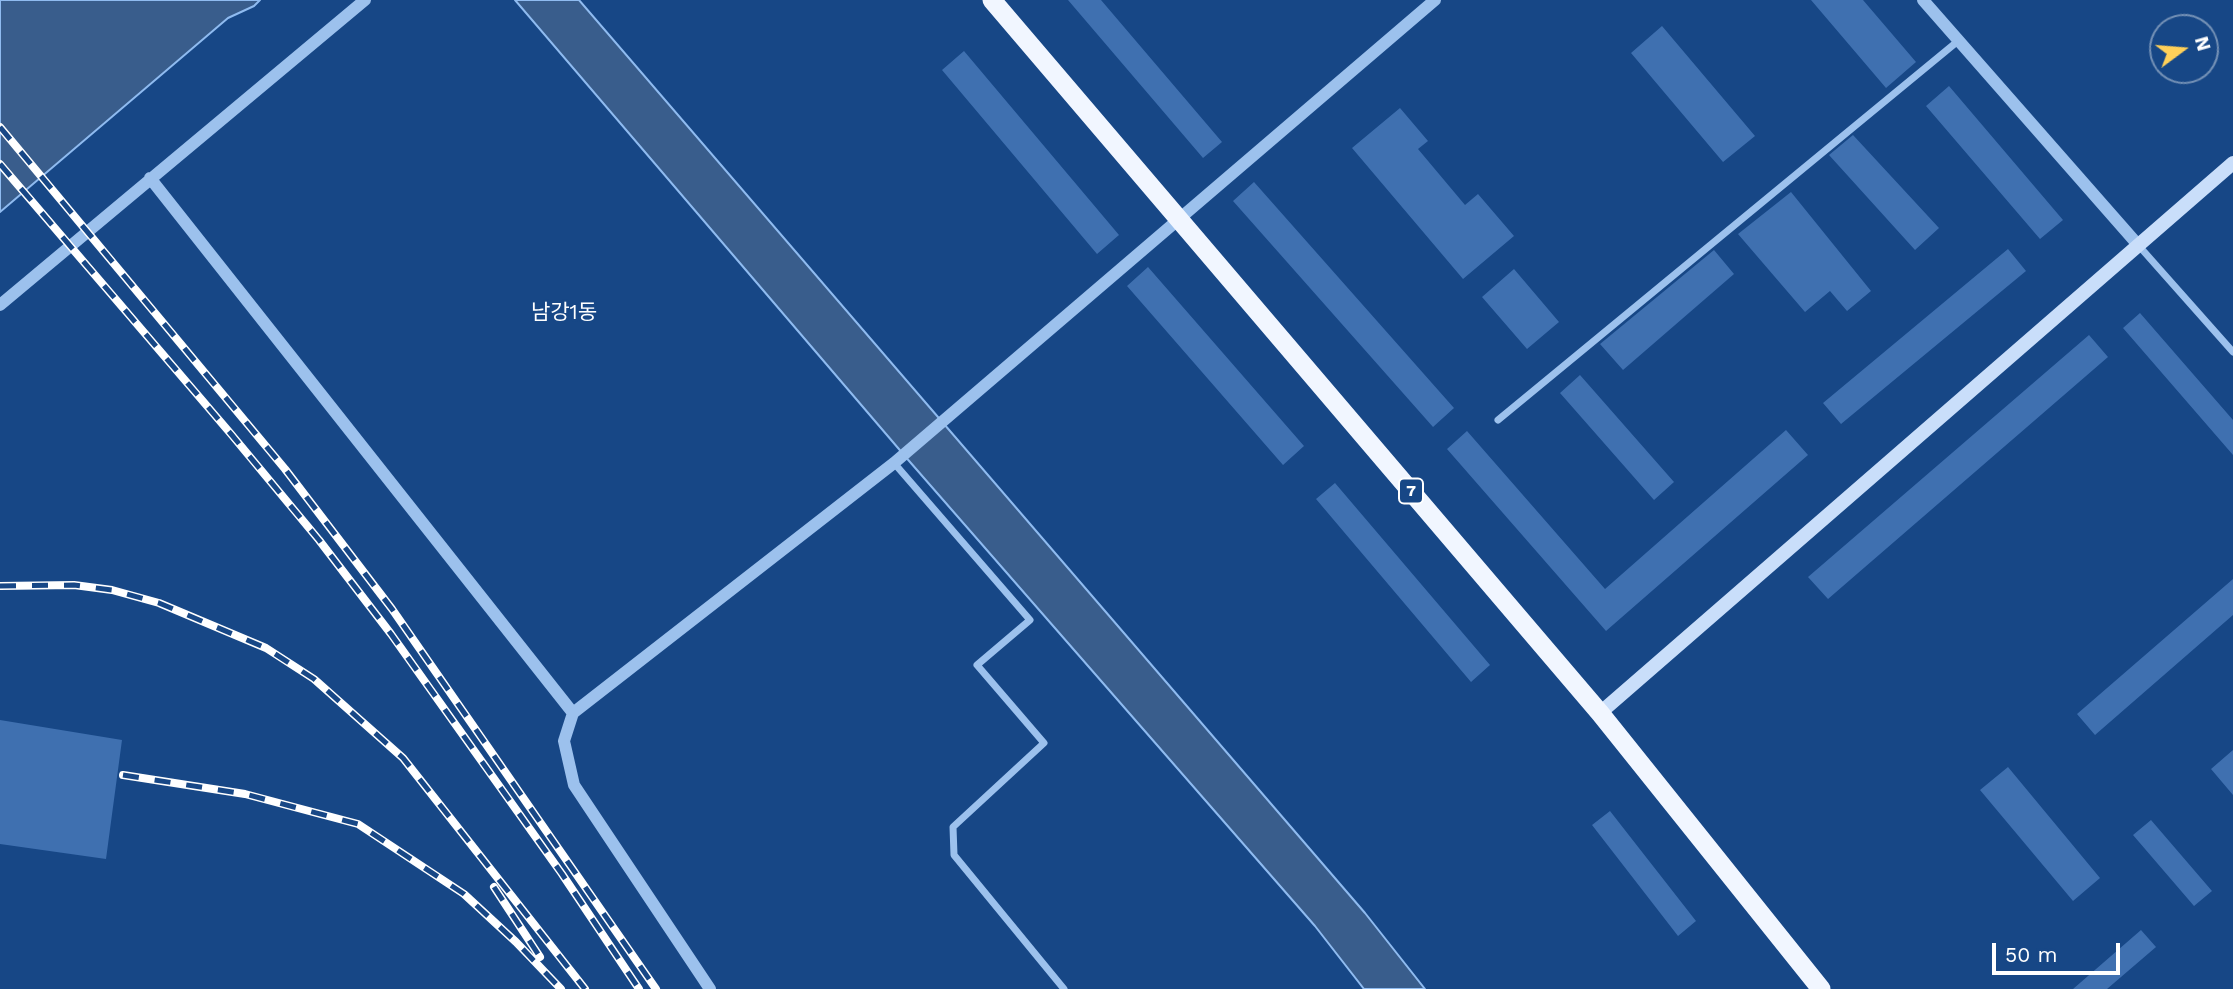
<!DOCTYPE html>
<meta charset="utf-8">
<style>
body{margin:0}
#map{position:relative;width:2233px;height:989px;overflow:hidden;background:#174786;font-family:"Work Sans",sans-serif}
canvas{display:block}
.north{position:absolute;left:2149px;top:14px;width:70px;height:70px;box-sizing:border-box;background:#174786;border:2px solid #7491b6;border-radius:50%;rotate:74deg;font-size:19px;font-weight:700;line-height:28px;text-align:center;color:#fff}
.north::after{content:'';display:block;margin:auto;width:24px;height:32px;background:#ffd059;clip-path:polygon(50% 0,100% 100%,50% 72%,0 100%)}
.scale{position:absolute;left:1992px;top:943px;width:128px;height:32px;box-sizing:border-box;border:4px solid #fff;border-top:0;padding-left:9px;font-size:21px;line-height:24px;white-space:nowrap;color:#fff;-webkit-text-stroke:5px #174786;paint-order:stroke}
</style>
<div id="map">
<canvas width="2233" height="989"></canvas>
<div class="north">N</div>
<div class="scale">50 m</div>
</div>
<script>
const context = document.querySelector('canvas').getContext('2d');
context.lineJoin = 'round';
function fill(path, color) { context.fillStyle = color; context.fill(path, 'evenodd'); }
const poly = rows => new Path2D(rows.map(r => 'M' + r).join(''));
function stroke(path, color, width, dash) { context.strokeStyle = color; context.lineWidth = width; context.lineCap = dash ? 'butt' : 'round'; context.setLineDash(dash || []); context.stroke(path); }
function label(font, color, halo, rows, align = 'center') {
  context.font = font + ' "Work Sans","Noto Sans KR",sans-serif'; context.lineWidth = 5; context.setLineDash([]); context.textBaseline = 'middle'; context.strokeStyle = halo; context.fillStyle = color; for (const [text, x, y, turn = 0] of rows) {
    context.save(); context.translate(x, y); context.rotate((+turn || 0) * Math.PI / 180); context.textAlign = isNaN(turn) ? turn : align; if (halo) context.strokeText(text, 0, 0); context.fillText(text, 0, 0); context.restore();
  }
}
const water = poly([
 [0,0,260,0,254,6,228,18,0,212,0,0],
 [515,0,579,0,1365,913,1425,989,1364,989,1315,926,910,462,515,0]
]);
fill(water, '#395d8c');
stroke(water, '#8fbbf0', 2);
fill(poly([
 [1068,0,1101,0,1222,142,1203,158],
 [1811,0,1863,0,1916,62,1886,88],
 [1662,26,1755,136,1723,162,1631,53],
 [964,51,1119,235,1097,254,942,70],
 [1949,86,2063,220,2040,239,1926,106],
 [1400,108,1428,141,1418,149,1465,205,1478,194,1514,236,1463,279,1352,148],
 [1853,135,1939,228,1915,250,1829,155],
 [1254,182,1454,408,1433,427,1233,201],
 [1791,192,1871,291,1847,311,1830,291,1805,312,1738,234],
 [2008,249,2026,271,1841,424,1823,403],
 [1714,250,1734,274,1623,370,1600,344],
 [1148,267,1304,446,1283,465,1127,286],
 [1514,269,1559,322,1527,349,1482,297],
 [2140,313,2233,420,2233,455,2123,328],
 [2089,335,2108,357,1828,599,1808,577],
 [1580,375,1674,482,1654,500,1560,393],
 [1786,430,1808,455,1606,631,1447,449,1467,431,1605,589],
 [1335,483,1490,665,1471,682,1316,499],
 [2233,579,2233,615,2095,735,2077,714],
 [0,720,122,740,106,859,0,844],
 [2233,750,2233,795,2211,769],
 [2008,767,2100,878,2073,901,1980,790],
 [1610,811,1696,921,1678,936,1592,825],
 [2151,820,2212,891,2194,906,2133,835],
 [2141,930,2156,947,2107,989,2073,989]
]), '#3f70b0');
stroke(poly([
 [2139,246,2233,352],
 [1498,420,1958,41],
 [894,463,1030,620,977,665,1044,743,953,827,954,855,1064,989]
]), '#9cc1ed', 7);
stroke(poly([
 [1923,0,2139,246],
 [150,178,573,713,564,741,574,785,710,989],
 [0,305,365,0],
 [573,713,894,463,1435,0]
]), '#9cc1ed', 12);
stroke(poly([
 [1600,713,2233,163]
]), '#c9defa', 14);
stroke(poly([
 [992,0,1600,713,1821,989]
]), '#f1f6ff', 19);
const rail = poly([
 [0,127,285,469,392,609,656,989],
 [0,164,231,434,319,540,391,634,562,874,639,989],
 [0,586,74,585,112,590,159,603,266,648,314,679,403,758,585,989],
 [123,775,245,794,358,824,464,894,516,942,561,989],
 [494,887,540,957]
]);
stroke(rail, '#fff', 8);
stroke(rail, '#174786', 5, [16]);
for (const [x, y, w] of [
 [1411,491,24]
]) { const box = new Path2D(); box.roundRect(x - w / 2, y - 12.5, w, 25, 5); context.fillStyle = '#174786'; context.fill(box); stroke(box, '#fff', 2); }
label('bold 16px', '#fff', null, [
 ["7",1411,491]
]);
label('21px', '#fff', '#174786', [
 ["남강1동",564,313]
]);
</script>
